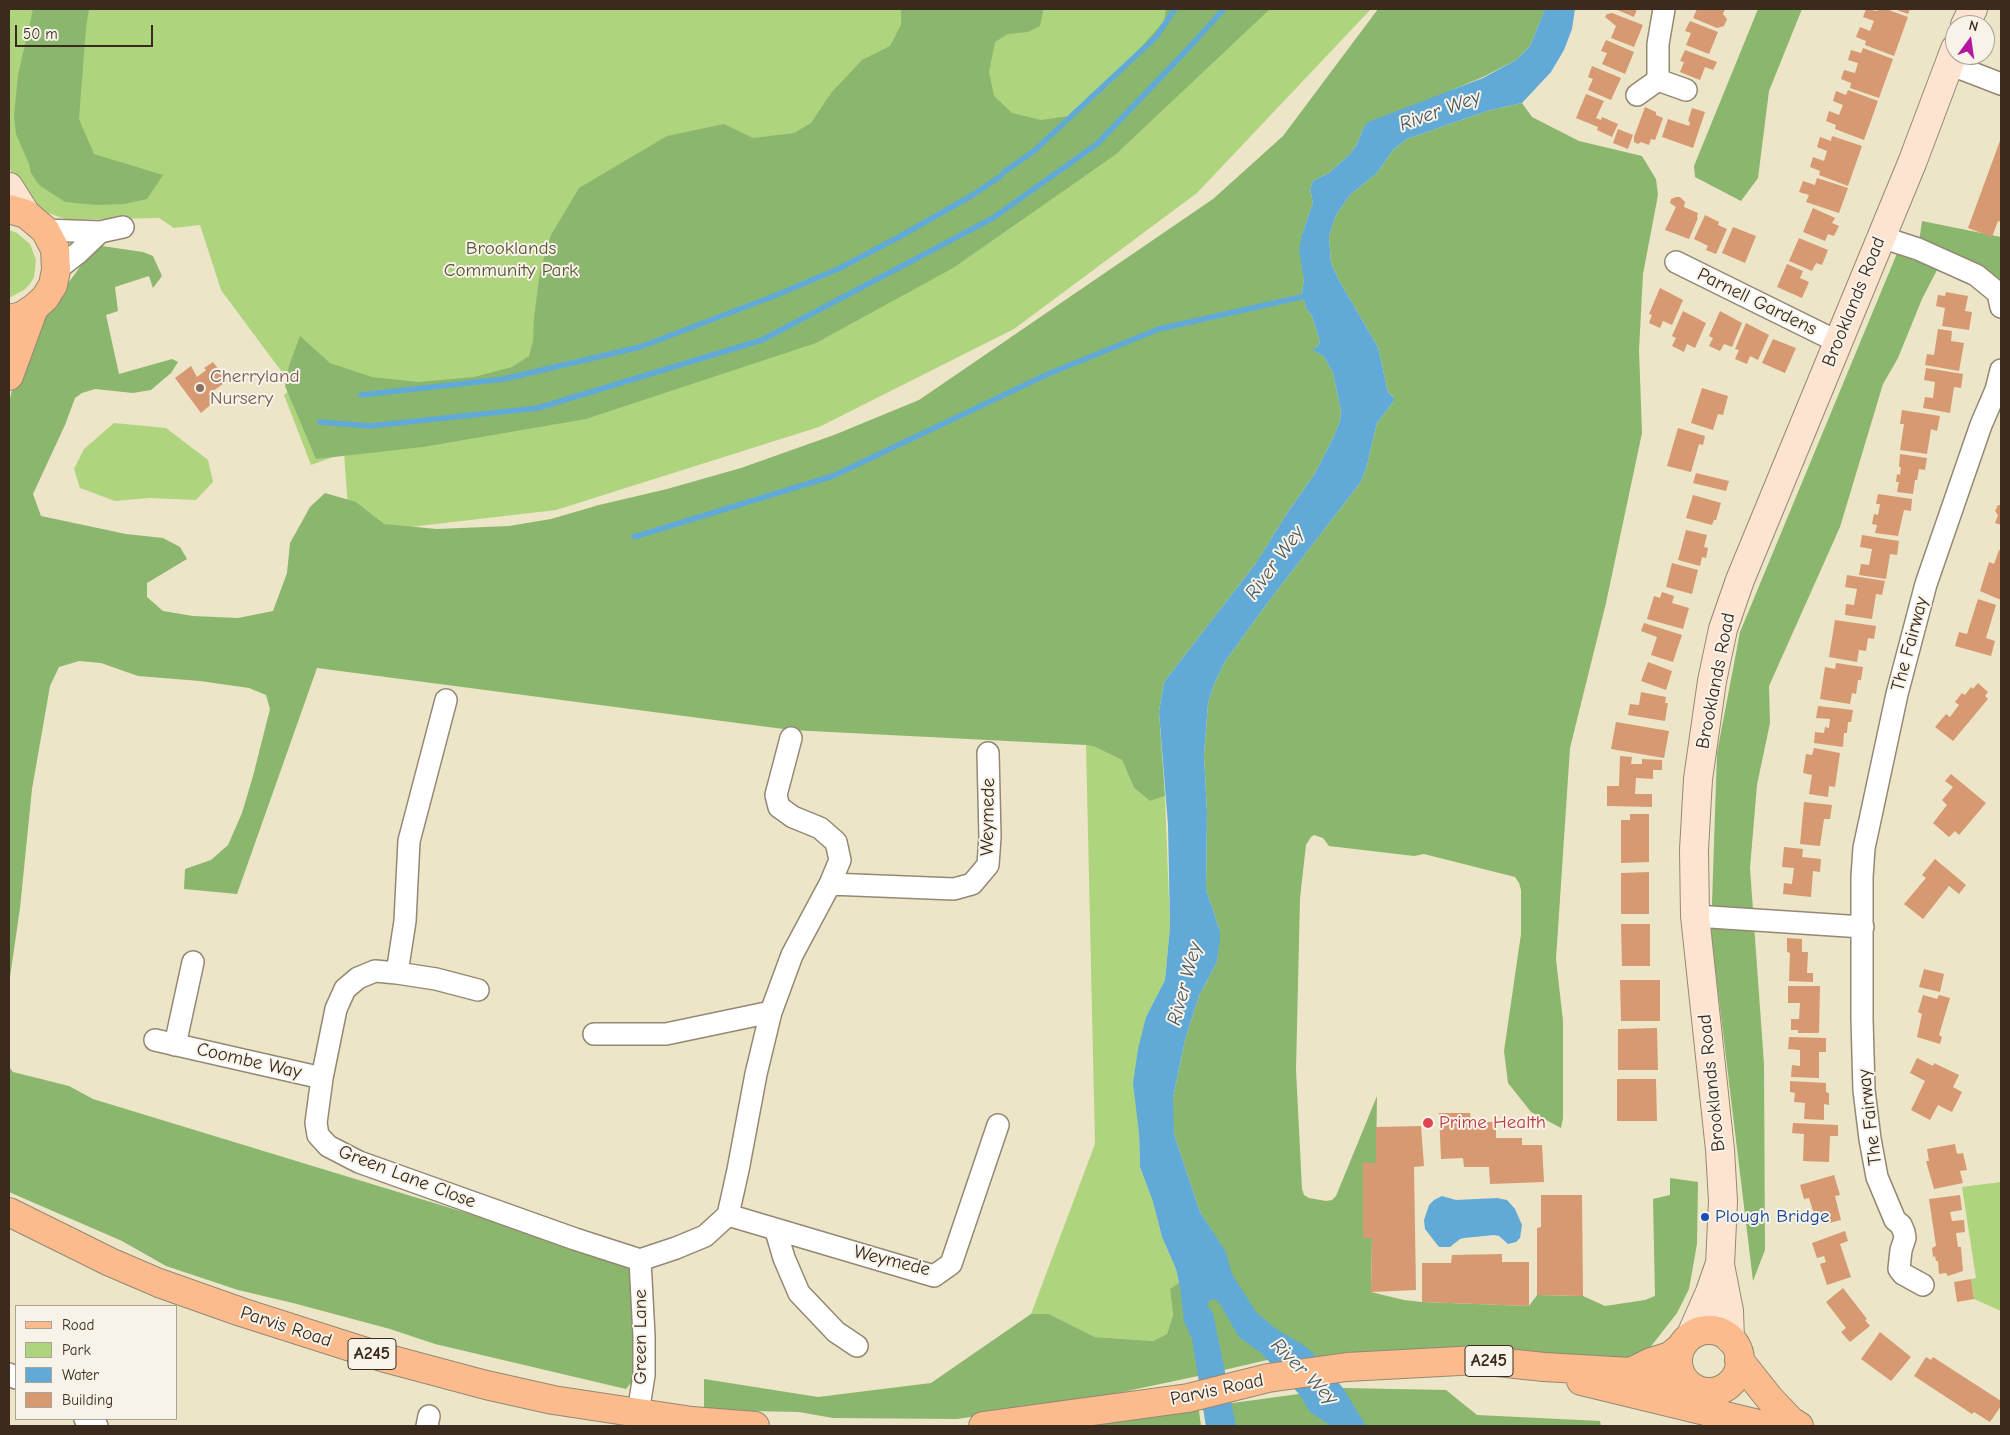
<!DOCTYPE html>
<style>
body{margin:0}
#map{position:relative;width:2010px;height:1435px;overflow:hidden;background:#ede5c8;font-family:"Comic Neue",sans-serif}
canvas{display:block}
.frame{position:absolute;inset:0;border:10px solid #3b2a1e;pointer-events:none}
.legend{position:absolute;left:15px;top:1305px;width:162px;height:115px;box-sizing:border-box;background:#f7f3e8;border:1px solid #aca397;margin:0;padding:6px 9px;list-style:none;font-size:15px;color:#3b2a1e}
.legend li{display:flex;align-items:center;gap:10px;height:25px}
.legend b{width:25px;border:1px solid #aca397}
.north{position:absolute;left:1945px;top:15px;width:50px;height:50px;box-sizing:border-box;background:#f7f3e8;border:1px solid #aca397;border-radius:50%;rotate:14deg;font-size:14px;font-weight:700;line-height:20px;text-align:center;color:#3b2a1e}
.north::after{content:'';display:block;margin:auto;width:18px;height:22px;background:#b5179e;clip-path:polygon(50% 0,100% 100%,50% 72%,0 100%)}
.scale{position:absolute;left:15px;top:25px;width:138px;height:22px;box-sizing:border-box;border:2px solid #3b2a1e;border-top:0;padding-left:6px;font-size:15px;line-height:18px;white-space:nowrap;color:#3b2a1e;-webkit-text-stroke:4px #f7f3e8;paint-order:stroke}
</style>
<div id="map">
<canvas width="2010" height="1435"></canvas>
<div class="frame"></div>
<ul class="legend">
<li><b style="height:6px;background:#fbbb8c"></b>Road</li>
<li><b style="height:14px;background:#afd47e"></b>Park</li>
<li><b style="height:14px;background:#61aad8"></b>Water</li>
<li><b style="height:14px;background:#d69971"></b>Building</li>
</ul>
<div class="north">N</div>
<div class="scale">50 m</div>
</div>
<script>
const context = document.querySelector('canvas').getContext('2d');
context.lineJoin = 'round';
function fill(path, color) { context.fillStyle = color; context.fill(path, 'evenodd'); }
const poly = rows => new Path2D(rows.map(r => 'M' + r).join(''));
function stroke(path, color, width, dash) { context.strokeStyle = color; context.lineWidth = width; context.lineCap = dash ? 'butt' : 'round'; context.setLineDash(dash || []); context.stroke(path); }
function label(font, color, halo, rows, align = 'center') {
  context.font = font + ' "Comic Neue",sans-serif'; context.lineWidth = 4; context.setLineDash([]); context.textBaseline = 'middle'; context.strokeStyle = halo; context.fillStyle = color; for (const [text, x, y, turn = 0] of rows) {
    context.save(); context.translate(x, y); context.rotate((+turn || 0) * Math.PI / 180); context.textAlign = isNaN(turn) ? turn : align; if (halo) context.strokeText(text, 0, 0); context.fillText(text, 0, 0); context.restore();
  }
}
fill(poly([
 [9,9,1371,9,1197,193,1014,329,819,427,556,510,350,534,344,453,311,465,284,395,293,387,221,290,200,225,174,228,159,218,68,220,45,212,32,200,13,176,9,167],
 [9,230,17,233,30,244,36,260,34,277,30,284,24,290,9,298],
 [114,423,166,428,208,460,213,482,196,500,149,498,115,501,80,488,74,469,84,449],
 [1086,745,1095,747,1122,760,1134,788,1150,801,1165,796,1170,927,1165,980,1146,1017,1139,1133,1140,1167,1153,1202,1162,1237,1176,1269,1180,1287,1170,1289,1173,1315,1167,1334,1154,1341,1095,1337,1049,1314,1031,1314,1095,1144],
 [2001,1182,2001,1311,1974,1299,1971,1279,1976,1278,1962,1187]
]), '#afd47e');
fill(poly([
 [33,9,89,9,86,28,79,119,94,154,163,175,147,199,124,204,97,205,65,202,39,185,31,173,29,164,16,134,14,116,18,75],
 [901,9,1041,9,1043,11,1040,26,1028,32,1008,34,995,42,989,72,994,96,1012,113,1041,120,1069,116,1110,83,1164,21,1166,9,1270,9,1115,155,953,268,816,343,586,419,423,447,316,459,285,386,289,366,300,336,330,363,372,377,418,382,474,377,512,367,529,356,533,341,534,318,540,271,551,235,579,188,667,136,724,124,753,138,794,133,811,123,831,93,862,60,890,46,901,25],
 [1378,9,1545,9,1530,46,1516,60,1483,77,1364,127,1356,146,1349,155,1329,173,1313,181,1310,189,1313,203,1302,234,1304,280,1302,292,1306,308,1312,316,1320,342,1317,347,1313,349,1324,357,1333,373,1341,411,1340,421,1333,438,1314,475,1287,513,1256,563,1164,682,1159,712,1165,796,1150,801,1134,788,1122,760,1095,747,1086,745,791,730,317,668,237,894,184,889,185,869,211,860,228,845,242,813,253,776,270,709,266,695,249,688,200,681,138,676,101,663,79,661,59,667,50,686,32,789,20,908,9,984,9,403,13,385,42,316,75,274,90,252,102,246,143,252,153,256,162,276,153,288,149,276,115,287,118,311,106,315,119,374,172,359,178,362,171,373,151,390,133,393,95,389,82,393,75,398,65,425,33,494,41,516,126,534,163,538,180,547,187,559,147,583,147,597,163,611,193,616,238,618,273,611,287,573,290,543,310,507,325,493,356,502,384,524,437,529,509,526,551,519,599,505,667,489,741,468,834,435,919,400,1213,199,1283,136],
 [1758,9,1802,9,1769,91,1758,178,1741,201,1695,177,1694,166],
 [1522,103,1532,117,1579,141,1642,156,1656,179,1658,195,1643,274,1639,350,1642,433,1606,603,1570,748,1556,959,1563,1021,1563,1118,1561,1128,1531,1112,1508,1083,1504,1051,1521,934,1521,890,1519,883,1515,877,1424,854,1414,856,1329,846,1323,838,1314,835,1311,837,1306,845,1300,898,1296,1070,1302,1189,1304,1195,1309,1198,1326,1201,1332,1200,1336,1196,1377,1096,1376,1163,1363,1163,1363,1238,1372,1238,1371,1292,1404,1300,1422,1302,1529,1306,1537,1295,1583,1296,1605,1306,1645,1300,1655,1296,1653,1199,1670,1195,1670,1178,1698,1182,1697,1244,1689,1289,1677,1313,1631,1372,1267,1360,1198,1376,1080,1401,957,1419,833,1418,799,1412,704,1410,704,1379,818,1397,931,1383,1031,1314,1049,1314,1095,1337,1153,1341,1167,1334,1173,1315,1170,1289,1225,1252,1200,1212,1174,1134,1172,1122,1173,1098,1185,1040,1199,996,1217,962,1220,931,1206,889,1207,812,1204,755,1208,704,1213,687,1224,663,1263,609,1360,483,1366,469,1377,423,1394,401,1394,398,1388,392,1378,347,1340,282,1331,263,1329,236,1336,215,1350,195,1377,173,1393,150,1407,139,1487,111],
 [1922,221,2001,237,2001,290,1918,249],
 [1898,251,1914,255,1937,270,1922,299,1898,358,1883,384,1840,527,1769,686,1770,723,1757,785,1750,868,1764,1064,1765,1250,1753,1281,1711,933,1717,753,1740,632],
 [9,1067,13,1072,69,1086,93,1099,634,1264,637,1375,626,1389,435,1344,390,1329,293,1303,238,1290,166,1266,122,1241,9,1192],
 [1343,1388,1446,1390,1477,1415,1600,1421,1601,1426,1206,1426,1203,1407],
 [1191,1407,1199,1411,1201,1426,1072,1426]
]), '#8bb66d');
fill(poly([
 [1545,9,1575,9,1572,29,1564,50,1551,72,1522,103,1487,111,1407,139,1393,150,1377,173,1350,195,1336,215,1329,236,1331,263,1340,282,1378,347,1388,392,1394,398,1394,401,1377,423,1366,469,1360,483,1263,609,1224,663,1213,687,1208,704,1204,755,1207,812,1206,889,1220,931,1220,939,1217,962,1199,996,1185,1040,1173,1098,1174,1134,1200,1212,1226,1252,1232,1274,1256,1312,1276,1329,1302,1344,1312,1352,1343,1388,1366,1426,1331,1426,1310,1412,1299,1394,1261,1353,1239,1337,1218,1301,1213,1299,1209,1301,1208,1307,1213,1313,1236,1426,1206,1426,1192,1339,1184,1321,1180,1287,1176,1269,1162,1237,1153,1202,1140,1167,1139,1133,1133,1083,1138,1049,1146,1017,1165,980,1170,927,1168,825,1159,712,1164,682,1256,563,1287,513,1314,475,1333,438,1340,421,1341,411,1333,373,1324,357,1312,349,1317,347,1320,342,1312,316,1306,308,1302,292,1304,280,1299,250,1302,234,1313,203,1310,189,1313,181,1329,173,1349,155,1356,146,1364,127,1368,122,1483,78,1516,60,1530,46],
 [1442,1196,1456,1200,1497,1198,1507,1200,1515,1209,1522,1225,1520,1238,1516,1242,1508,1244,1499,1236,1494,1235,1464,1238,1460,1239,1450,1247,1439,1247,1425,1229,1424,1220,1429,1205,1434,1200]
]), '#61aad8');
stroke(poly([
 [1004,172,1034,151,1156,37,1175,9],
 [361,395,504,379,640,347,774,296,838,269,899,237,971,196,1001,176],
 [320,422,370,426,538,408,762,340,993,218,1097,144,1185,52,1224,9],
 [634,537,833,476,1048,374,1159,329,1310,295]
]), '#61aad8', 5.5);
fill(poly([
 [1615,9,1637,9,1634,17],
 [1697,9,1725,9,1723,14,1727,19,1724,26,1717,28,1693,18],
 [1866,9,1877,11,1878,9,1886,9,1908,17,1894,56,1865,45,1866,41,1856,37,1860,27,1870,31,1874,21,1863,17],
 [1894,9,1910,9,1908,14],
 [1612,13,1643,25,1634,47,1611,38,1616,26,1605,17,1607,14],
 [1690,21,1718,32,1709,54,1686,45,1691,33,1685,31],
 [1606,40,1634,52,1625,74,1602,64,1607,53,1601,51],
 [1863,48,1893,59,1879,98,1850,88,1851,83,1841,79,1844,70,1855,73,1858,63,1848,60,1851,50,1861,53],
 [1685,50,1717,62,1713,70,1705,67,1700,80,1680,72,1684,62,1680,61],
 [1592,66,1621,78,1611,100,1588,90,1593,79,1588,77],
 [1848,90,1878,101,1864,140,1835,129,1836,125,1826,121,1829,111,1839,115,1843,105,1833,101,1836,91,1846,95],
 [1586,94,1604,101,1596,118,1601,120,1602,117,1618,124,1612,137,1597,130,1598,127,1576,118],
 [1645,107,1656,112,1656,115,1663,118,1655,140,1651,139,1649,145,1641,142,1638,144,1634,142,1634,137],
 [1692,108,1705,112,1693,148,1662,137,1668,119,1689,126,1690,122,1688,121],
 [1618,129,1633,135,1628,149,1613,143],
 [1832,136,1862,146,1848,186,1819,175,1820,171,1810,167,1813,157,1824,161,1827,151,1817,147,1820,137,1831,141],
 [2001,138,2001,222,1998,221,1992,237,1968,228],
 [1817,178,1848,188,1839,213,1806,202,1809,195,1799,192,1803,181,1815,185],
 [1676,197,1680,197,1685,202,1684,207,1698,213,1697,217,1698,218,1689,239,1665,230,1676,207,1670,203,1671,199],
 [1813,208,1835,218,1832,223,1839,226,1834,236,1828,234,1825,241,1803,232],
 [1705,215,1719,222,1718,225,1727,229,1716,254,1706,250,1708,246,1694,239],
 [1733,227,1756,236,1745,263,1722,253],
 [1799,238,1828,250,1822,265,1816,263,1812,271,1789,261],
 [1787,264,1803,271,1800,278,1809,282,1802,298,1777,287],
 [1660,288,1683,300,1672,325,1663,321,1660,328,1649,323,1652,315,1649,314],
 [1946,292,1968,296,1965,311,1972,312,1969,330,1942,326,1945,308,1936,306,1938,295,1945,296],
 [1683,311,1706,323,1695,348,1687,344,1684,352,1672,346,1676,338,1672,336],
 [1720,311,1742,323,1732,347,1724,344,1720,351,1709,346,1713,338,1709,336],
 [1746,323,1769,335,1758,360,1750,356,1747,364,1735,359,1739,350,1735,349],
 [1938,329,1952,331,1951,341,1964,343,1959,371,1925,365,1927,354,1934,355],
 [1773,339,1796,348,1785,373,1762,363],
 [213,362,227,381,209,394,215,401,201,413,175,378,191,366,197,377,206,370,204,368],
 [1926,368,1963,374,1961,388,1954,387,1950,413,1923,408,1925,397,1933,398,1935,382,1924,380],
 [1702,388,1728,396,1723,415,1718,414,1713,430,1691,423],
 [1902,410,1940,416,1937,431,1931,429,1927,454,1900,450,1904,424,1900,424],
 [1678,428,1705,436,1703,445,1699,444,1691,472,1667,466],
 [1900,454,1927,458,1925,470,1919,469,1917,480,1915,480,1913,494,1897,492,1899,482,1896,482,1897,474,1900,475,1901,467,1899,467],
 [1696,473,1729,481,1726,491,1693,483],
 [1878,494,1912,499,1911,511,1904,510,1898,536,1875,533,1877,525,1872,524,1874,514,1878,515,1880,504,1876,504],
 [1693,495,1721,503,1716,520,1714,520,1712,525,1686,518],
 [1998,505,2001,505,2001,525,1995,523,1998,515,1995,511],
 [1686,530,1707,535,1704,547,1708,548,1706,558,1702,557,1700,566,1678,560],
 [1862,535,1899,541,1897,555,1890,554,1886,579,1859,575,1861,564,1869,565,1872,549,1860,547],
 [1999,550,2001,551,2001,600,1980,591,1989,562,1994,564],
 [1672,563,1698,570,1692,594,1666,587],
 [1847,575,1885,581,1882,595,1876,594,1872,619,1845,615,1846,604,1854,605,1857,589,1845,587],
 [1662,592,1674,596,1672,603,1689,608,1683,629,1647,619,1654,596,1660,598],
 [1978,599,1996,605,1986,638,1995,641,1991,656,1955,646,1959,632,1967,634],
 [1835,620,1876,626,1874,639,1868,638,1866,651,1859,650,1857,662,1829,657],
 [1644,623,1682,635,1673,662,1651,655,1657,637,1641,631],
 [1648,662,1672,671,1666,690,1641,681],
 [1836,663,1863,667,1861,680,1858,680,1856,694,1852,693,1850,704,1820,699,1825,667,1835,669],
 [1978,683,1988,692,1985,696,1988,699,1953,741,1935,727,1946,714,1950,717,1959,705,1955,702,1962,693,1965,695,1971,687,1973,689],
 [1641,692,1666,697,1665,703,1668,703,1665,721,1628,715,1630,704,1639,705],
 [1818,706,1853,710,1851,722,1848,722,1847,733,1844,733,1843,747,1814,743,1815,732,1824,733,1825,727,1829,728,1830,719,1816,718],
 [1616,722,1669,731,1664,758,1611,749],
 [1814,748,1840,753,1835,787,1829,786,1828,797,1809,794,1812,775,1803,773,1806,754,1812,755],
 [1620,756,1632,757,1631,764,1642,764,1642,759,1662,760,1662,770,1653,770,1653,779,1636,778,1635,794,1652,794,1652,807,1607,806,1607,786,1619,786],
 [1951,774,1986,803,1959,835,1955,831,1949,837,1933,823,1947,805,1942,800,1953,787,1945,781],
 [1804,802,1832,805,1830,819,1824,819,1820,846,1800,844],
 [1630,814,1649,814,1649,862,1621,863,1621,820,1630,820],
 [1784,847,1803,849,1802,857,1821,859,1820,872,1813,871,1811,897,1783,894,1784,883,1792,884,1794,868,1782,867],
 [1935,859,1966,885,1959,894,1949,886,1923,919,1904,904,1926,878,1922,875],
 [1649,872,1649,914,1621,914,1621,873],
 [1621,924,1650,924,1650,966,1622,966],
 [1787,938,1802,939,1802,952,1808,952,1807,973,1813,973,1813,982,1789,981,1790,953,1787,952],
 [1924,969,1944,974,1940,992,1919,987],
 [1620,980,1660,980,1660,1021,1621,1021],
 [1788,986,1820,986,1819,1033,1798,1033,1798,1030,1791,1030,1791,1019,1799,1019,1800,1003,1788,1003],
 [1923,995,1937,999,1939,995,1950,998,1939,1035,1942,1037,1940,1044,1917,1037,1922,1014,1918,1012],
 [1657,1028,1658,1070,1618,1070,1618,1029],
 [1789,1037,1826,1038,1826,1052,1819,1052,1819,1078,1791,1077,1792,1065,1800,1066,1800,1050,1788,1049],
 [1917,1058,1933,1066,1934,1063,1959,1075,1953,1087,1962,1092,1952,1112,1938,1105,1930,1120,1911,1110,1925,1081,1910,1073],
 [1617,1079,1656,1079,1657,1121,1617,1121],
 [1790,1081,1826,1083,1826,1092,1829,1093,1829,1105,1824,1104,1824,1120,1804,1119,1805,1103,1794,1102,1795,1093,1790,1092],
 [1439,1113,1470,1113,1471,1122,1496,1122,1496,1138,1522,1138,1522,1145,1542,1145,1544,1182,1490,1184,1489,1167,1464,1167,1463,1158,1441,1159],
 [1793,1123,1838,1125,1838,1136,1830,1136,1829,1162,1803,1161,1804,1134,1792,1133],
 [1421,1126,1424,1166,1414,1167,1416,1290,1371,1292,1372,1238,1363,1238,1363,1163,1376,1163,1376,1127],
 [1955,1144,1957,1154,1963,1153,1967,1170,1960,1171,1963,1183,1934,1189,1926,1161,1929,1161,1927,1149],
 [1834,1175,1840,1195,1835,1196,1841,1220,1825,1224,1821,1212,1814,1214,1809,1198,1804,1199,1800,1185],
 [1541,1195,1582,1195,1583,1296,1537,1295,1537,1228,1541,1227],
 [1960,1195,1962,1210,1950,1212,1952,1221,1964,1220,1965,1232,1956,1233,1958,1247,1961,1247,1963,1271,1948,1276,1946,1273,1939,1274,1938,1261,1936,1261,1935,1256,1933,1257,1932,1248,1936,1246,1929,1199],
 [1845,1231,1848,1241,1840,1244,1851,1277,1827,1285,1820,1264,1826,1262,1824,1256,1817,1258,1812,1243],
 [1502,1254,1502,1262,1529,1262,1529,1306,1422,1302,1422,1263,1451,1263,1452,1255],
 [1971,1279,1974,1299,1957,1302,1954,1282],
 [1843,1288,1867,1319,1865,1320,1870,1326,1850,1342,1841,1332,1846,1328,1826,1302],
 [1880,1332,1911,1357,1891,1381,1861,1359],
 [1926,1357,1931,1360,1933,1357,2001,1401,2001,1406,1990,1422,1974,1412,1972,1414,1914,1376]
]), '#d69971');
const street = poly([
 [1949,64,2001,84],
 [1658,80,1686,90],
 [1637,95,1658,80,1658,44,1664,9],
 [45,230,100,232,123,227],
 [1881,237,1918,249,1976,275,1998,293,2001,307],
 [1676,262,1838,342],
 [56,270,78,253,100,232],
 [830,884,954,889,972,884,988,865,990,837,988,753],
 [1695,916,1863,927],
 [397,973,405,921,409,841,446,700],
 [478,990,436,979,397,973,375,971,358,978,345,989,336,1009,322,1078,316,1123,318,1135,328,1146,359,1162,575,1239,640,1260],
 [594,1034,666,1034,771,1012],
 [155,1040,322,1078],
 [175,1045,193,962],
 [728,1215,934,1276,951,1264,998,1125],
 [776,1231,784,1258,799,1293,836,1332,857,1346],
 [640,1260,676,1248,705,1236,728,1215,738,1170,756,1074,771,1012,792,955,830,884,840,860,836,842,820,828,793,817,779,807,776,795,791,738],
 [1923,1285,1903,1274,1899,1269,1901,1250,1905,1238,1904,1232,1901,1225,1895,1220,1877,1177,1870,1139,1864,1090,1862,1019,1862,877,1864,848,1897,694,1926,584,1981,425,1996,390,2001,370],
 [9,1374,16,1378],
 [638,1413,644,1375,644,1336,640,1260],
 [85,1419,97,1426],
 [427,1426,429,1416]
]);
const secondary = poly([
 [1965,25,1973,9],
 [9,187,26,214],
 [1691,1335,1710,1292,1719,1266],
 [1730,1339,1729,1311,1720,1265,1723,1201,1720,1150,1695,916,1694,850,1698,779,1712,681,1723,629,1740,580,1912,163,1955,49]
]);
const primary = poly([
 [9,209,26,214,45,230,55,249,56,270,53,285,45,298,34,308,22,316,9,319],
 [9,376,34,308],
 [9,1212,110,1262,159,1283,241,1312,385,1358,486,1385,553,1400,692,1421,755,1426],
 '1678 1361a31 31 0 1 1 62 0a31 31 0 1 1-62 0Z',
 [1739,1360,1770,1399,1791,1421,1799,1426],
 [1631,1372,1651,1362,1670,1356,1681,1347],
 [1581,1381,1767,1426],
 [983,1426,1188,1398,1268,1378,1347,1367,1478,1360,1544,1367,1631,1372,1643,1379,1691,1386]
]);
stroke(street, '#948873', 24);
stroke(secondary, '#948873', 30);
stroke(primary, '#948873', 30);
stroke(street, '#fff', 21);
stroke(secondary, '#fde4d1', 28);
stroke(primary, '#fbbb8c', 28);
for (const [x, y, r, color] of [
 [200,388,5,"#8d6e63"],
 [1428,1123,6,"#e0444e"],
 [1705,1217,5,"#1a4fb4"]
]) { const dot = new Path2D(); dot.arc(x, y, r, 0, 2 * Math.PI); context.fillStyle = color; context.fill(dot); stroke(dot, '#f7f3e8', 2); }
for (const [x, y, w] of [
 [372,1354,48],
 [1489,1361,48]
]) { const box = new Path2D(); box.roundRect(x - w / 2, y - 15.5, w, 31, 4); context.fillStyle = '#f7f3e8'; context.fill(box); stroke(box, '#3b2a1e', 1); }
label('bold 18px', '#3b2a1e', null, [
 ["A245",372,1354],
 ["A245",1489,1361]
]);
label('19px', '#585436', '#f7f3e8', [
 ["Brooklands",511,249],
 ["Community Park",511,271]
]);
label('19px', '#3b2a1e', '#f7f3e8', [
 ["Parnell Gardens",1757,302,26],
 ["Brooklands Road",1854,302,-68],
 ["The Fairway",1910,644,-75],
 ["Brooklands Road",1716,681,-79],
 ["Weymede",988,817,-89],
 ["Coombe Way",249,1061,13],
 ["Brooklands Road",1712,1083,-96],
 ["The Fairway",1870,1117,-97],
 ["Green Lane Close",407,1177,21],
 ["Weymede",892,1261,14],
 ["Parvis Road",286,1327,18],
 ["Green Lane",641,1337,-90],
 ["Parvis Road",1217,1390,-12]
]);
label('19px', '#785e54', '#f7f3e8', [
 ["Cherryland",210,377],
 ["Nursery",210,399]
], 'left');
label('19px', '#be3a42', '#f7f3e8', [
 ["Prime Health",1439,1123]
], 'left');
label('19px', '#164399', '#f7f3e8', [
 ["Plough Bridge",1715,1217]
], 'left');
label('italic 20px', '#48575f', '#f7f3e8', [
 ["River Wey",1440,111,-20],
 ["River Wey",1275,563,-54],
 ["River Wey",1185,984,-75],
 ["River Wey",1304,1372,45]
]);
</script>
